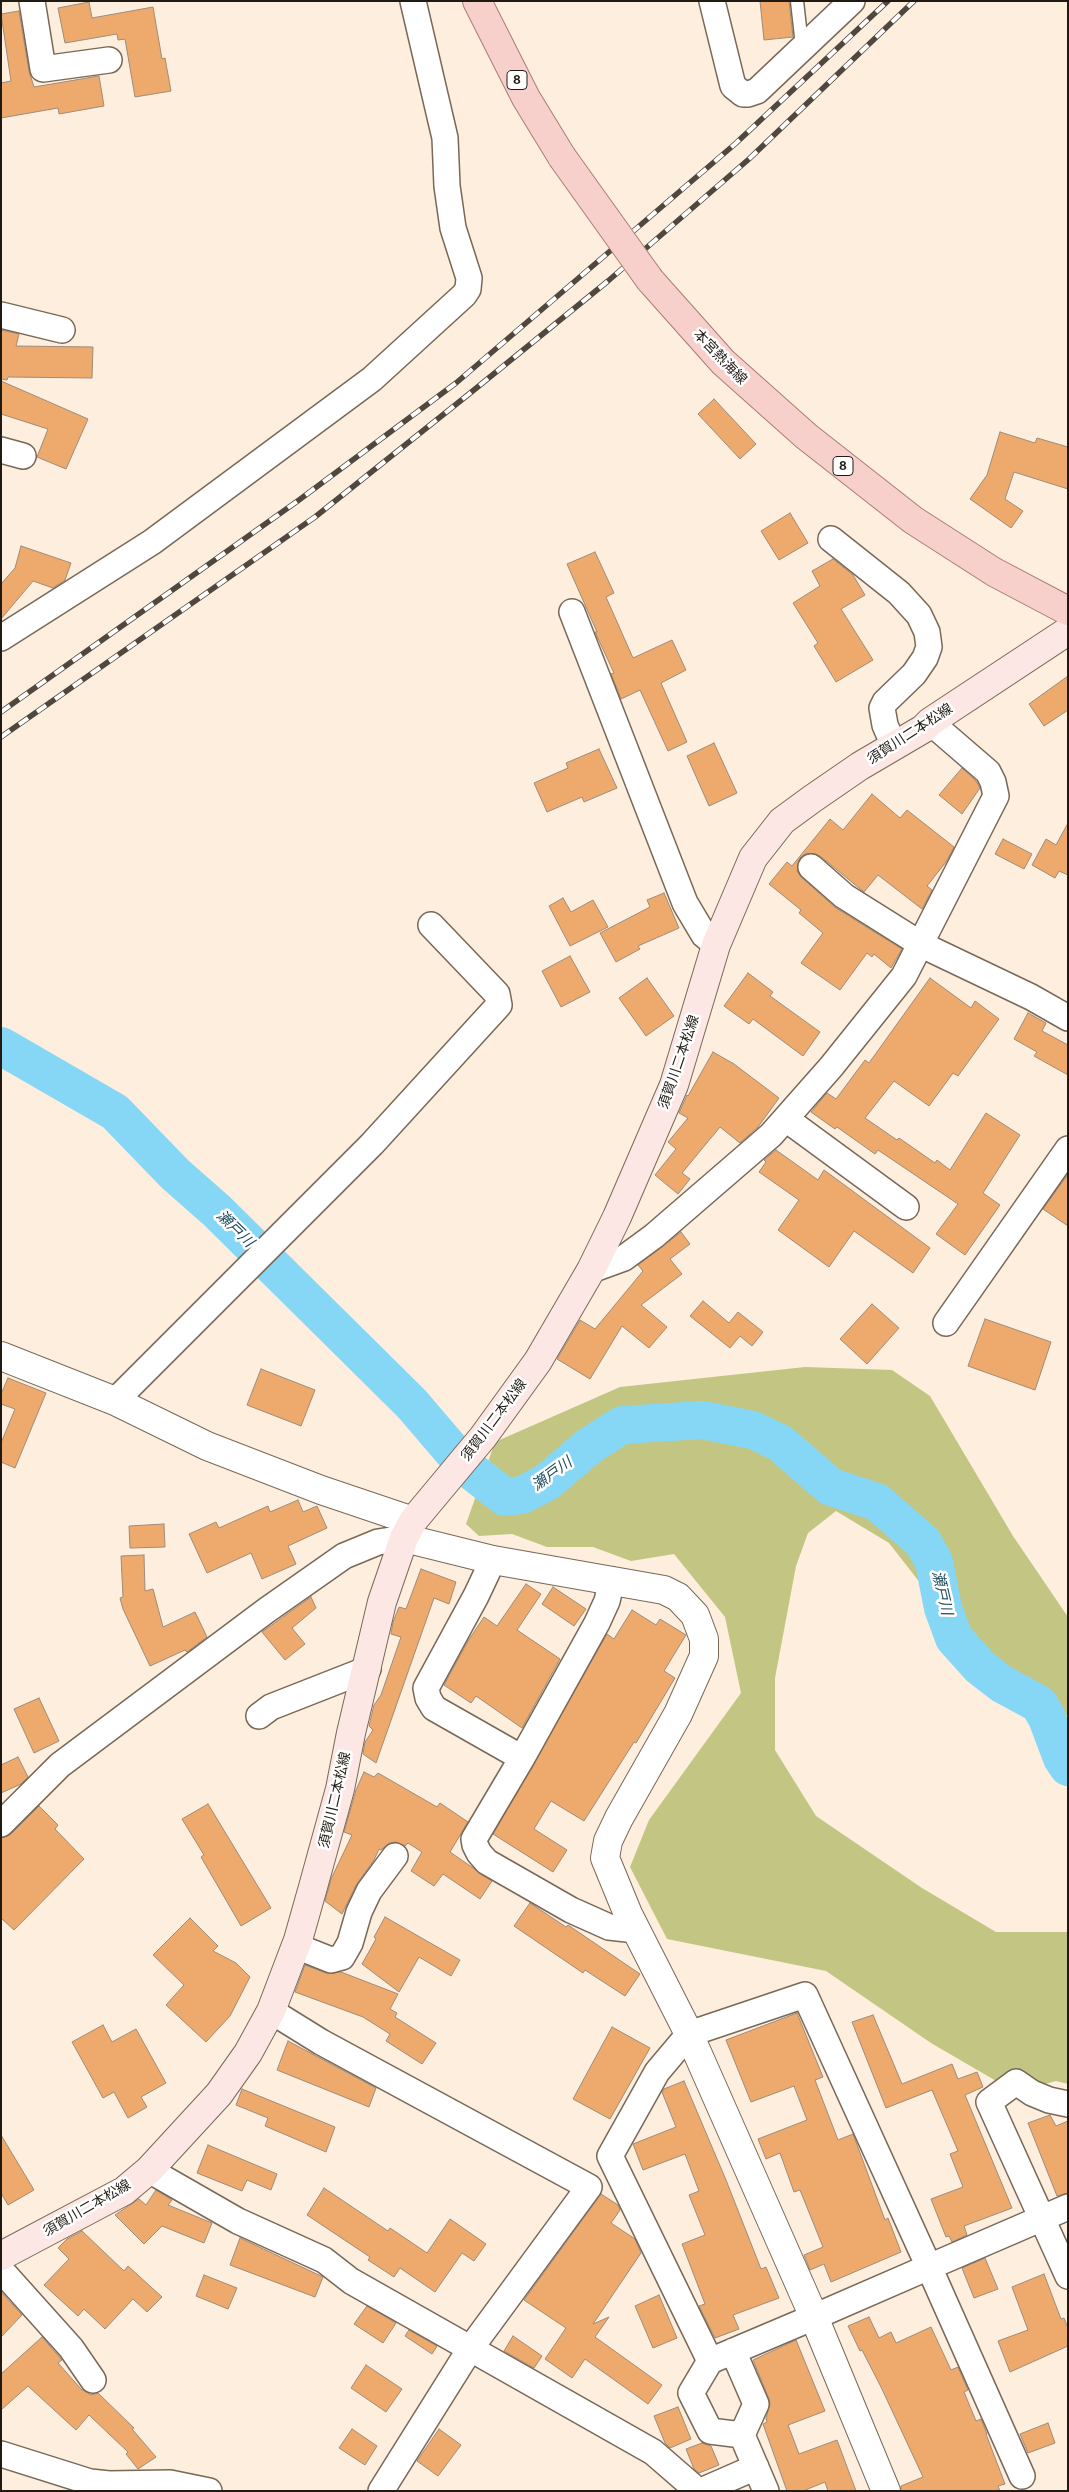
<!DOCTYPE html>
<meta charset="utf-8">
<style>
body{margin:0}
#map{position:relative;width:1069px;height:2492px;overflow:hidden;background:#fdeede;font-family:Inter,sans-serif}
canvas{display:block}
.frame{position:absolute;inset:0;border:2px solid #201a13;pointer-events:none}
</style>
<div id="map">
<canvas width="1069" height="2492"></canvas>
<div class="frame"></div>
</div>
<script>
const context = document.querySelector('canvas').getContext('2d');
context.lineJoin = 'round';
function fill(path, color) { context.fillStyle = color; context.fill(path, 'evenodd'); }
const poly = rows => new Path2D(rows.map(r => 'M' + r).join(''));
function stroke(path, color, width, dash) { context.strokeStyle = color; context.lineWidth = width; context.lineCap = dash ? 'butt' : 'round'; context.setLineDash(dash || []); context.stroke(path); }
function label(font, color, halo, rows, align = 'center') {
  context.font = font + ' Inter,"Noto Sans JP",sans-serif'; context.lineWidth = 5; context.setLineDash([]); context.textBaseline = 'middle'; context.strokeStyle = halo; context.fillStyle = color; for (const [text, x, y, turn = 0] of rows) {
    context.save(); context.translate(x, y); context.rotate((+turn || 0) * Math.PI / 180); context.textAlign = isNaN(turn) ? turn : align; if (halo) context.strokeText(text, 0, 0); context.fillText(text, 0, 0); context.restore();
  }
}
fill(poly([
 [805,1367,892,1370,930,1396,1013,1536,1068,1617,1068,1714,1062,1718,960,1634,889,1543,836,1511,808,1533,796,1566,775,1678,775,1750,816,1816,922,1888,996,1932,1068,1932,1068,2084,1056,2081,1015,2092,931,2043,826,1971,667,1939,630,1867,649,1820,741,1693,725,1617,674,1554,631,1561,593,1547,547,1547,512,1534,479,1536,466,1524,495,1442,620,1387]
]), '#c3c682');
stroke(poly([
 [1,1046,115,1112,175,1174,217,1211,412,1404,465,1466,505,1497,522,1495,547,1482,589,1446,622,1425,702,1420,753,1430,780,1443,831,1487,877,1502,923,1542,934,1562,943,1608,954,1638,980,1667,1002,1684,1039,1704,1047,1718,1062,1758,1068,1767]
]), '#86d6f5', 38);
const building = poly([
 [760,1,789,1,793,37,764,40,760,1],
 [89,2,92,18,153,7,162,59,165,58,171,91,135,97,125,39,118,40,117,34,65,43,58,8,89,2],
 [19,11,29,71,34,87,99,76,104,106,59,114,58,108,1,118,1,83,11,81,1,14,19,11],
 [1,330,19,334,16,346,93,347,92,378,8,377,7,380,1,379,1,330],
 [1,381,88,419,66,469,37,457,48,429,1,414,1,381],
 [714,399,756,444,740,459,698,414,714,399],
 [1000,432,1035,443,1037,438,1068,447,1068,489,1014,472,1005,499,1023,511,1011,528,970,499,987,475,1000,432],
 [790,513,808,543,779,560,761,531,790,513],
 [21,546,71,563,65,580,53,588,33,581,1,619,1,584,15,568,21,546],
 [595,552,614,593,606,597,633,658,672,640,686,670,661,683,687,742,668,751,640,690,621,699,611,674,614,673,595,632,597,632,567,564,595,552],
 [833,559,853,575,865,595,841,609,873,660,836,682,814,646,818,643,793,603,820,586,812,571,833,559],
 [1068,676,1068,710,1044,726,1029,704,1068,676],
 [714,743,737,793,709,806,687,756,714,743],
 [599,749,617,788,584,802,582,797,547,812,534,783,568,768,566,763,599,749],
 [962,768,976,781,980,788,962,814,939,795,962,768],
 [872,794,900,818,907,810,954,847,946,862,927,886,932,890,922,909,878,875,864,892,820,856,807,853,800,858,797,871,802,878,836,908,902,949,891,968,874,954,872,957,867,953,840,990,801,963,823,933,799,913,801,910,769,884,787,862,792,866,830,819,843,830,872,794],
 [1068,823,1068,875,1059,871,1055,878,1032,865,1046,839,1056,845,1068,823],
 [1003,839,1032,854,1024,869,995,854,1003,839],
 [664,893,679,928,638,946,640,949,616,962,600,933,650,907,647,900,664,893],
 [563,898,571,912,593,900,608,927,570,946,549,906,563,898],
 [570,956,590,992,561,1007,542,971,570,956],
 [748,973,773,992,770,996,820,1032,803,1056,753,1019,749,1024,724,1006,748,973],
 [647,978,674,1016,646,1036,619,998,647,978],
 [930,978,971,1008,975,1001,999,1019,958,1076,953,1073,929,1106,894,1081,865,1118,897,1140,899,1138,935,1163,937,1160,950,1170,986,1113,1020,1135,983,1193,1000,1205,965,1255,936,1234,958,1204,878,1150,875,1154,837,1127,835,1129,811,1112,827,1093,836,1099,865,1060,869,1063,930,978],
 [1028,1013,1046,1023,1042,1031,1068,1045,1068,1075,1034,1056,1037,1052,1014,1039,1028,1013],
 [713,1052,734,1064,779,1098,758,1127,740,1143,720,1127,682,1173,690,1179,678,1194,655,1175,676,1149,668,1142,688,1118,679,1113,687,1095,688,1096,713,1052],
 [776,1150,818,1180,824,1170,930,1248,913,1273,854,1231,829,1267,778,1230,799,1200,759,1172,766,1162,764,1160,776,1150],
 [1068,1174,1068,1226,1043,1209,1068,1174],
 [681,1232,690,1244,670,1259,682,1274,641,1305,667,1327,649,1348,622,1326,590,1379,557,1359,580,1320,595,1329,643,1271,638,1265,681,1232],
 [703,1301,729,1323,738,1312,763,1332,752,1346,740,1336,730,1348,690,1316,703,1301],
 [872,1304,899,1328,867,1364,840,1339,872,1304],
 [985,1319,1051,1342,1035,1390,968,1366,985,1319],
 [261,1369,315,1390,301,1426,247,1405,261,1369],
 [8,1378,46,1393,15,1468,1,1462,1,1443,15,1409,1,1404,1,1394,8,1378],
 [298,1500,303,1512,317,1506,327,1528,288,1546,296,1564,262,1579,251,1553,207,1573,189,1534,216,1522,219,1528,268,1506,270,1512,298,1500],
 [164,1524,165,1547,130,1548,129,1526,164,1524],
 [144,1555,145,1591,153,1589,163,1627,195,1612,207,1637,187,1652,185,1650,150,1666,123,1609,120,1598,123,1597,121,1556,144,1555],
 [421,1569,456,1582,449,1604,434,1598,376,1763,363,1754,365,1742,373,1730,369,1726,374,1705,381,1695,401,1637,391,1634,393,1622,399,1607,406,1609,421,1569],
 [526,1584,541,1594,517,1630,560,1659,522,1728,476,1696,471,1703,444,1685,468,1641,484,1617,497,1626,526,1584],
 [553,1587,586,1609,574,1626,542,1604,553,1587],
 [311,1597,316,1608,292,1628,305,1644,285,1660,262,1632,311,1597],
 [632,1610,656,1625,660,1619,686,1635,664,1671,675,1678,636,1743,634,1742,584,1821,551,1801,534,1829,567,1850,553,1872,493,1834,607,1634,614,1639,632,1610],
 [39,1698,59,1741,34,1753,14,1709,39,1698],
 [18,1757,28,1777,21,1784,1,1793,1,1765,18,1757],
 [364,1772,374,1777,378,1773,437,1807,440,1803,468,1822,450,1852,492,1881,480,1899,443,1874,434,1886,411,1871,422,1852,408,1843,405,1846,396,1842,389,1843,381,1850,379,1849,374,1860,356,1885,342,1914,325,1901,331,1879,352,1835,344,1832,356,1790,364,1772],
 [208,1804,271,1908,241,1926,201,1857,204,1855,182,1819,208,1804],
 [39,1806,58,1825,55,1829,84,1859,14,1930,1,1918,1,1838,11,1834,39,1806],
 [530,1903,566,1927,568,1925,640,1974,625,1996,585,1970,583,1973,514,1926,530,1903],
 [385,1917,460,1960,451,1976,419,1957,399,1992,362,1964,376,1939,374,1937,385,1917],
 [190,1918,218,1946,213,1951,236,1963,250,1977,230,2016,206,2042,166,2005,184,1985,153,1955,190,1918],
 [305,1965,326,1973,341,1972,398,1994,390,2009,397,2013,395,2017,436,2043,422,2064,386,2041,390,2034,363,2017,295,1992,305,1965],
 [797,2013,823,2077,815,2080,838,2140,853,2134,885,2220,888,2218,901,2252,831,2282,824,2264,810,2270,804,2255,823,2247,800,2190,794,2192,780,2153,766,2159,758,2139,807,2120,794,2086,751,2102,726,2040,797,2013],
 [873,2015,902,2084,952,2064,958,2079,977,2072,983,2087,965,2095,1012,2208,964,2226,967,2235,952,2242,949,2236,946,2237,931,2199,963,2187,950,2154,958,2151,932,2090,886,2108,852,2022,873,2015],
 [103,2025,112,2042,136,2029,166,2083,141,2097,147,2107,128,2118,114,2092,103,2098,72,2042,103,2025],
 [612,2027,650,2048,610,2119,573,2099,612,2027],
 [288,2041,376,2088,369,2107,277,2070,288,2041],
 [684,2081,726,2180,761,2269,766,2267,779,2298,733,2315,739,2329,715,2338,699,2306,705,2304,682,2244,705,2235,689,2195,699,2191,685,2154,643,2170,633,2144,676,2127,662,2092,664,2089,684,2081],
 [242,2089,335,2127,326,2152,265,2126,268,2118,236,2105,242,2089],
 [1050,2115,1056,2126,1068,2121,1068,2193,1057,2196,1028,2123,1050,2115],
 [1,2135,34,2190,8,2205,1,2193,1,2135],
 [208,2145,277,2174,271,2190,247,2180,242,2191,197,2173,208,2145],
 [324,2188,388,2231,390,2228,427,2253,450,2219,486,2244,474,2261,462,2253,435,2292,400,2268,394,2277,368,2260,370,2257,307,2215,324,2188],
 [156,2190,172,2200,168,2205,212,2223,204,2243,162,2226,144,2244,115,2215,139,2199,146,2205,156,2190],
 [601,2194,618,2205,620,2210,611,2223,635,2239,641,2253,593,2324,609,2317,595,2337,662,2385,648,2404,585,2359,572,2378,545,2359,566,2328,524,2300,601,2194],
 [82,2231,124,2271,128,2266,162,2297,147,2312,133,2299,105,2329,84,2309,78,2316,44,2285,69,2259,58,2248,67,2239,82,2231],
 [240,2238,323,2277,315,2297,230,2265,240,2238],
 [985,2258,998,2289,974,2298,962,2268,985,2258],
 [1044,2274,1061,2319,1064,2318,1068,2328,1068,2346,1010,2372,998,2341,1028,2330,1012,2287,1044,2274],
 [204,2275,237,2288,228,2309,196,2296,204,2275],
 [1,2292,22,2315,1,2337,1,2292],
 [659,2295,677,2338,653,2348,635,2306,659,2295],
 [367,2306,396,2323,383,2343,354,2324,367,2306],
 [869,2317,879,2338,891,2332,896,2343,931,2327,951,2370,958,2367,968,2390,964,2392,976,2421,981,2419,987,2434,986,2434,1005,2484,998,2486,1000,2491,901,2491,901,2486,923,2477,881,2387,862,2350,860,2351,848,2326,869,2317],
 [409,2330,437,2346,432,2354,405,2336,409,2330],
 [513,2336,542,2356,534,2368,504,2351,513,2336],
 [42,2337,62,2360,58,2363,81,2389,91,2395,98,2393,134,2428,132,2429,156,2457,138,2469,126,2454,128,2452,89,2415,76,2430,28,2386,1,2410,1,2374,42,2337],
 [796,2340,825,2411,788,2425,799,2454,837,2440,856,2491,828,2491,825,2482,803,2491,787,2491,763,2424,767,2422,766,2418,770,2404,769,2399,753,2360,796,2340],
 [366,2365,402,2389,386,2412,351,2388,366,2365],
 [678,2407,691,2439,670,2448,665,2443,654,2416,678,2407],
 [1048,2423,1055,2443,1028,2453,1020,2434,1048,2423],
 [352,2429,377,2446,365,2465,339,2448,352,2429],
 [439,2429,461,2445,438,2476,417,2461,439,2429],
 [702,2443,711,2446,719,2465,699,2473,694,2469,686,2449,702,2443]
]);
fill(building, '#edaa6c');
stroke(building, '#9f8b7a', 1);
const service = poly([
 [797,1,802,46]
]);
const minor = poly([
 [32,1,43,69,109,60],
 [712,1,733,86,743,94,748,94,757,91,852,1],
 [1,315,62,330],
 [1,450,23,456],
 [831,539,899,593,919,615,927,632,929,647,925,658,914,674,885,702,882,708,885,725,894,746],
 [572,612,685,903,704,935,716,945],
 [1,638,152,542,372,379,464,295,468,289,469,278,453,228,447,186,445,138,413,1],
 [811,867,844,896,922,945,1031,997,1068,1018],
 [786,1119,906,1207],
 [591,1270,624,1258,654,1236,771,1135,831,1067,904,976,996,796,993,782,988,772,930,722],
 [946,1323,1068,1149],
 [115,1401,372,1144,499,1005,497,994,431,925],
 [493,1560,476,1596,426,1688,428,1698,434,1708,522,1758,474,1839,475,1845,479,1853,487,1862,571,1910,609,1927,636,1930],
 [259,1716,271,1707,368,1669],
 [522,1758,597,1623,607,1601,612,1580],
 [1,1824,60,1765,267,1610,344,1556,378,1542,404,1538],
 [296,1946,331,1960,342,1957,350,1943,359,1912,369,1891,395,1856],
 [271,2011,321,2042,589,2187,470,2349,381,2491],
 [1068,2104,1049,2100,1032,2093,1016,2082,989,2102,1068,2276],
 [149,2170,238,2221,324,2260,351,2281,653,2452,698,2491],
 [1,2270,71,2348,93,2380],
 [733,2351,756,2404,742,2435,766,2491],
 [710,2361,691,2393,710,2431,742,2435],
 [1,2454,90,2482,109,2484,170,2483,209,2491],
 [1022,2476,929,2267,805,1995,689,2034,657,2072,610,2156,710,2361,814,2317,929,2267,1068,2207],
 [701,2491,756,2467]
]);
const tertiary = poly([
 [1,1356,115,1401,207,1446,321,1490,413,1521],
 [404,1538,493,1560,664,1590,678,1597,695,1615,704,1639,704,1656,678,1714,619,1818,608,1841,605,1858,628,1914,689,2034,814,2317,886,2491]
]);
const secondary = poly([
 [1,2256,124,2191,149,2170,219,2094,248,2053,271,2011,298,1940,313,1887,340,1789,351,1733,382,1602,404,1538,413,1521,483,1437,538,1361,591,1270,617,1217,674,1085,716,945,753,858,782,821,812,799,860,766,923,729,930,722,1068,631]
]);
const primary = poly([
 [477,1,526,98,562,157],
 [650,280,723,362,806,436,913,520,994,572,1068,611]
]);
stroke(service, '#796857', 15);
stroke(minor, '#796857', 28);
stroke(tertiary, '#796857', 30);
stroke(secondary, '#796857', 30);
stroke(primary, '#aa7c74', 30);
stroke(service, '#fff', 12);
stroke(minor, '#fff', 25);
stroke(tertiary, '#fff', 28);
stroke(secondary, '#fce7e5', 28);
stroke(primary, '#f8d0cb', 28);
const rail = poly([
 [1,712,299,500,456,383,735,144,888,1],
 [1,737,315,517,469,394,608,281,749,159,914,1]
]);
stroke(rail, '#50483f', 5.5);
stroke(rail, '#fff', 4, [11]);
const primaryBridge = poly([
 [562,157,650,280]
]);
stroke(primaryBridge, '#aa7c74', 30, []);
stroke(primaryBridge, '#f8d0cb', 28);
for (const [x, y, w] of [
 [517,80,20],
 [843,466,20]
]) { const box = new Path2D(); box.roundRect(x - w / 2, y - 9.5, w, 19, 4); context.fillStyle = '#fff'; context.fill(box); stroke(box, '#201a13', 1); }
label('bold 12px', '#201a13', null, [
 ["8",517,80],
 ["8",843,466]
]);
label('14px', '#201a13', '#fff', [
 ["本宮熱海線",720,357,46],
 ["須賀川二本松線",910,734,-33],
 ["須賀川二本松線",679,1062,-71],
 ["須賀川二本松線",494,1420,-53],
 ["須賀川二本松線",335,1800,-77],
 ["須賀川二本松線",87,2208,-30]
]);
label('italic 15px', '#1c4a5a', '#fff', [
 ["瀬戸川",235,1229,44],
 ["瀬戸川",552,1474,-36],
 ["瀬戸川",942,1593,77]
]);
</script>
